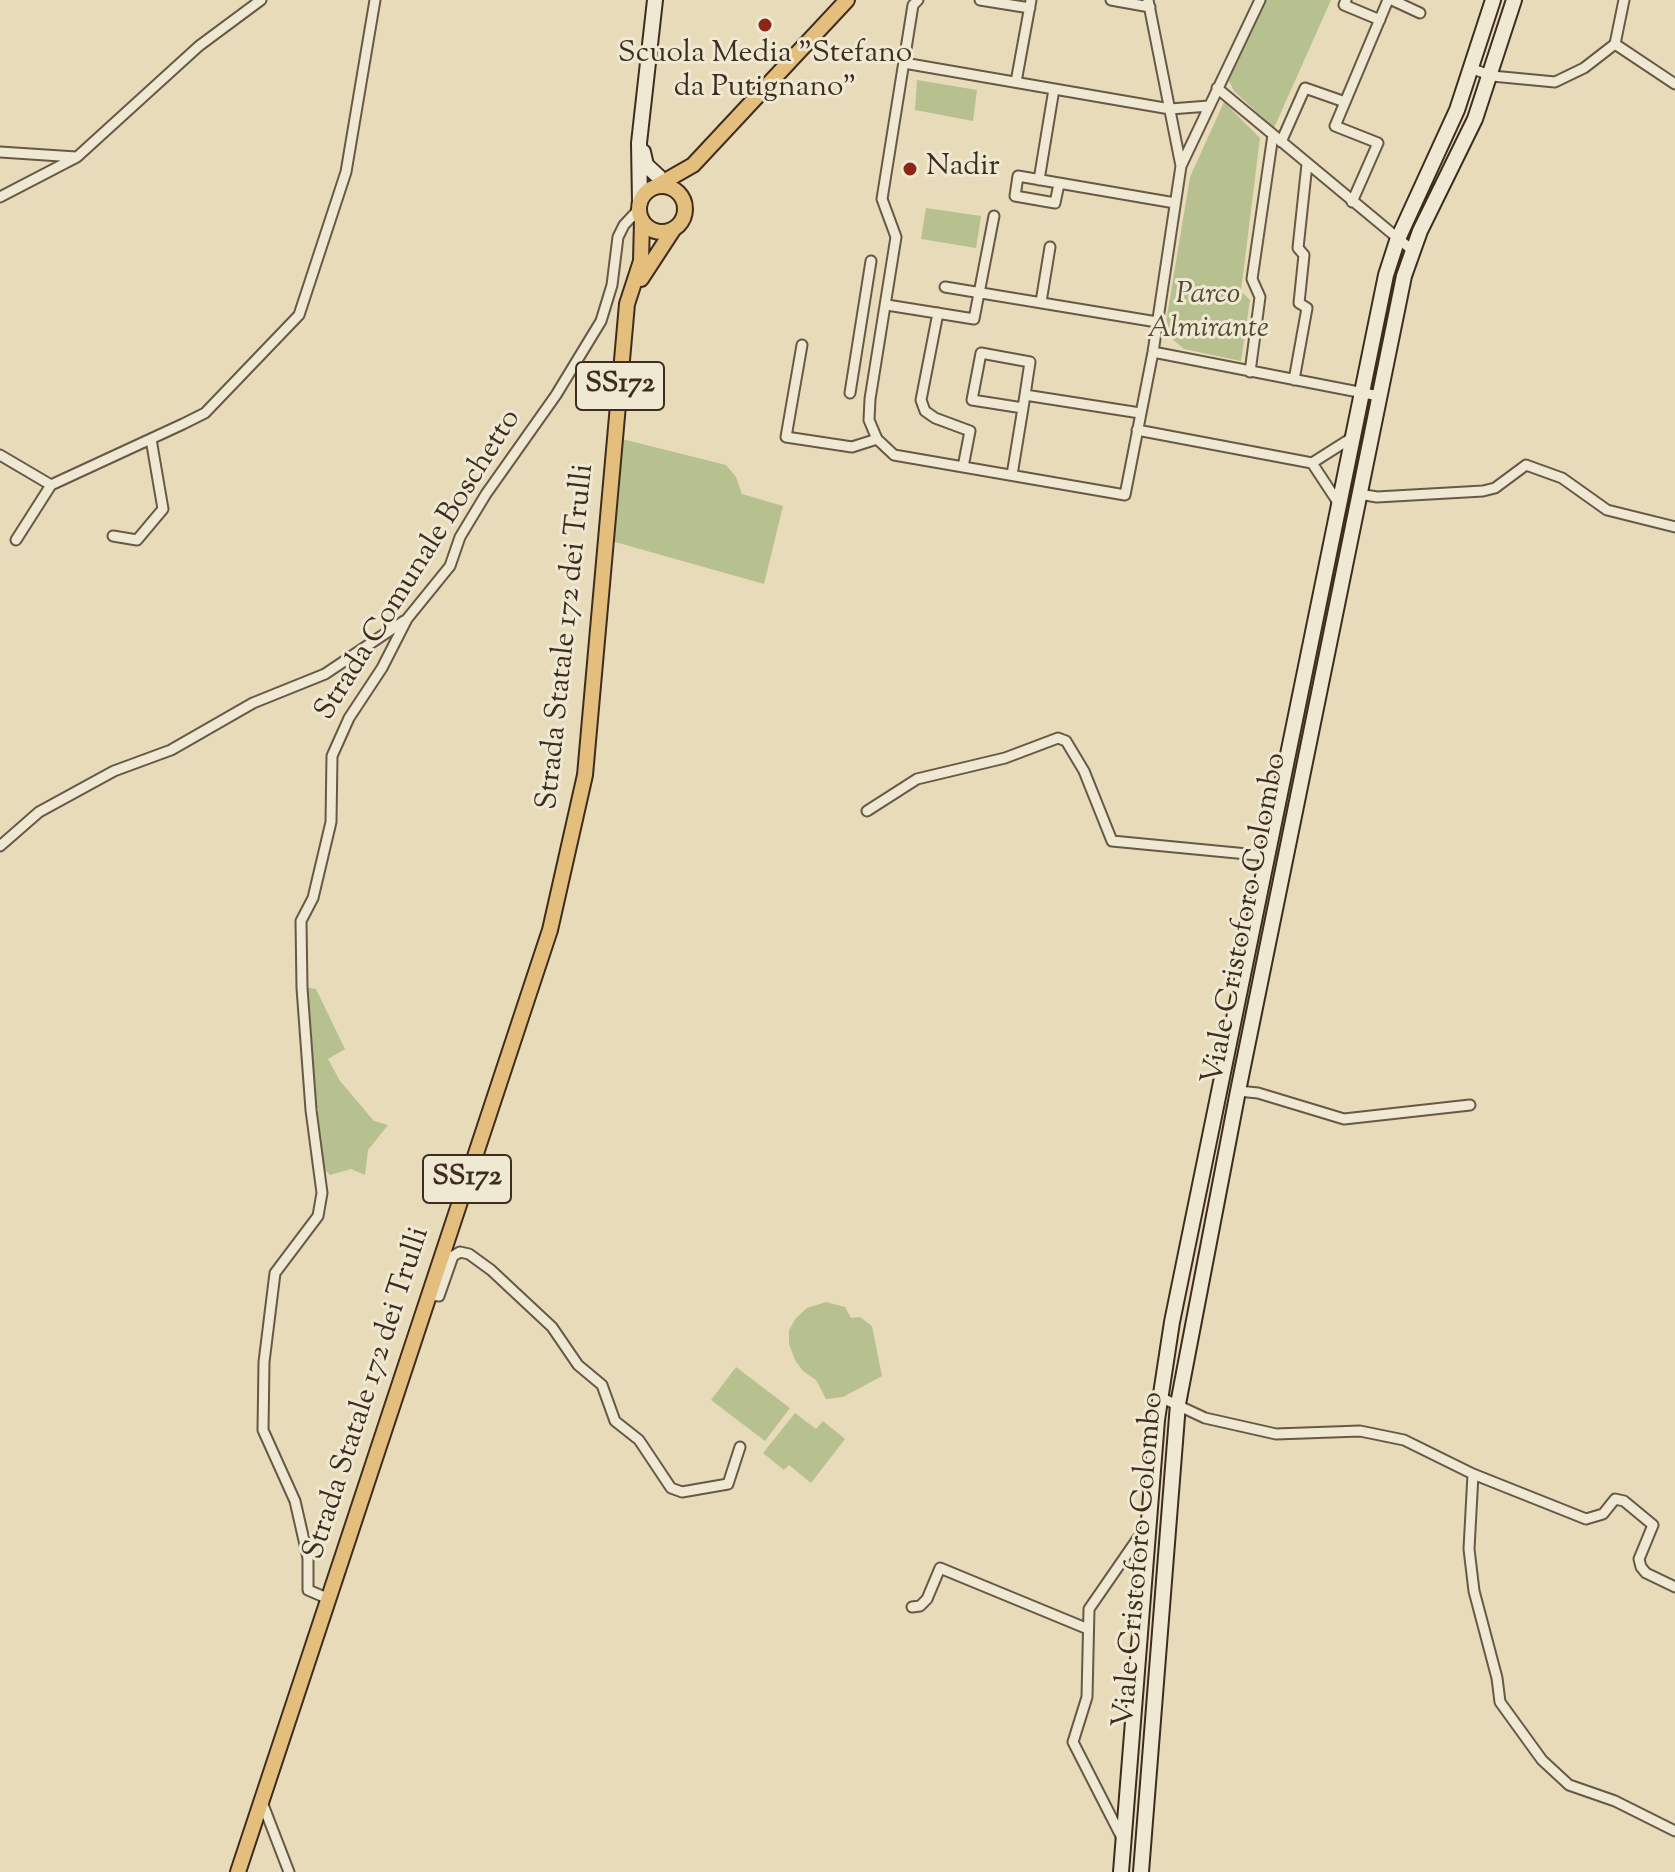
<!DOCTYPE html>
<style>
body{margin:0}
canvas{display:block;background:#e7dbba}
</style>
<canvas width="1675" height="1872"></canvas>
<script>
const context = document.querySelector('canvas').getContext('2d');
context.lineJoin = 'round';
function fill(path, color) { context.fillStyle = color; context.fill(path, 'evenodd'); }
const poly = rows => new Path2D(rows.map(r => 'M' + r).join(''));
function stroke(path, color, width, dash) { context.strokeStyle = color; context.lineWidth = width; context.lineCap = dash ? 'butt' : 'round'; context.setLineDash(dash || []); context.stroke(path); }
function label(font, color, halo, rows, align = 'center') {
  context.font = font + ' "Sorts Mill Goudy",serif'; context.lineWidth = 6; context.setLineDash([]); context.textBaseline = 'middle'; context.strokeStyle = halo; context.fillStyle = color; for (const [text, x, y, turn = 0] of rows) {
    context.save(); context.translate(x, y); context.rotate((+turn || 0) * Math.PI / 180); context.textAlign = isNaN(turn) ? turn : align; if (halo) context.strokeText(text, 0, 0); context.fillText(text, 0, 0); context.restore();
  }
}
fill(poly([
 [1265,0,1331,0,1274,128,1234,91,1228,79],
 [917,80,977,90,973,121,915,110],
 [1224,102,1260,138,1241,291,1250,300,1241,361,1184,349,1171,338,1166,322,1190,177],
 [926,208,981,216,976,248,921,239],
 [618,438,726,465,736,477,742,494,783,506,764,584,608,540],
 [305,987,316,989,345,1049,328,1059,340,1081,374,1121,388,1125,368,1150,365,1175,351,1169,330,1175,323,1168],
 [826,1302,845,1307,851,1318,860,1317,872,1326,882,1376,843,1397,826,1399,816,1380,803,1371,795,1360,789,1344,789,1330,796,1318,807,1308],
 [736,1367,790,1408,765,1441,711,1400],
 [795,1413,816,1429,823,1421,845,1439,811,1483,789,1465,784,1470,763,1453]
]), '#b7c08f');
const minor = poly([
 [918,0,913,5,882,199,896,237,870,399,869,420,877,439,894,455,1125,495,1153,352,1181,166,1148,0],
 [980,0,1030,8],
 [1111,0,1150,7],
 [1346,0,1344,5,1380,20],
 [1392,0,1420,13],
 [1615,44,1675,84],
 [904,63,1170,109,1209,106],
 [1473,69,1492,76,1555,82,1584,68,1615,44,1624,0],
 [1016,82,1031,0],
 [1217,88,1412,250],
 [1281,142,1305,88,1345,102],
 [0,152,76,157],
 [1181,166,1260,0],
 [1039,180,1054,89],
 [1059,184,1055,203,1015,196,1018,176,1175,203],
 [0,197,77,157,199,46,261,0],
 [1352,202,1378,143,1335,126,1388,0],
 [945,287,1157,322],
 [1041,302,1050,247],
 [887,305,974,319,994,216],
 [938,313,921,400,925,411,935,418,970,431,963,467],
 [802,345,786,437,852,447,877,439],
 [1153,352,1379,396],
 [1250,372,1260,297,1252,279,1273,135],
 [1294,380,1307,308,1299,303,1304,255,1298,248,1307,164],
 [850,393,871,261],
 [1025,395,1140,413],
 [1137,430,1312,463],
 [0,455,51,485,183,424,205,413,299,315,346,172,375,0],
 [1012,475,1023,408,1025,395,1030,362,981,353,972,400,1023,408],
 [1359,494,1377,497,1483,491,1495,488,1526,465,1562,478,1607,510,1675,527],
 [1339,504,1312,463,1353,437],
 [113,536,137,540,163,509,151,439],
 [16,540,51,485],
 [867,811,917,779,1005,758,1058,738,1066,741,1084,771,1112,841,1268,856],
 [0,846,39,812,114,771,171,750,253,703,325,674,404,621],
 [1238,1091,1258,1093,1344,1119,1470,1105],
 [429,1295,439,1296,453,1256,460,1252,469,1254,491,1270,552,1327,578,1365,602,1385,615,1421,639,1440,671,1488,682,1492,728,1484,740,1447],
 [1160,1397,1205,1418,1276,1434,1360,1431,1404,1440,1473,1474,1586,1519,1603,1514,1615,1499,1624,1501,1653,1525,1639,1559,1641,1567,1646,1573,1675,1587],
 [1473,1474,1469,1549,1474,1591,1497,1678,1500,1702,1542,1760,1569,1785,1615,1801,1675,1831],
 [329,1599,308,1590,308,1558,295,1501,263,1430,264,1362,275,1273,318,1216,322,1193,311,1110,302,988,301,921,313,898,331,822,332,756,349,718,382,668,407,619,450,566,460,537,486,494,556,395,601,321,612,285,618,237,624,225,639,209],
 [912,1607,920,1606,927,1599,940,1568,1088,1629],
 [262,1802,289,1872],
 [1121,1836,1073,1742,1087,1697,1089,1609,1138,1538,1148,1530]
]);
const secondary = poly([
 [643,152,646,165,659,177],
 [640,202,639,143,655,0],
 [1121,1872,1157,1420,1172,1322,1386,275,1397,241,1457,110,1493,0],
 [1141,1872,1178,1404,1238,1091,1404,276,1420,231,1475,119,1514,0]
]);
const primary = poly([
 [658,185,693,165,847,0],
 '639 209a23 23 0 1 1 46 0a23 23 0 1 1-46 0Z',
 [641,279,673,230],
 [238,1872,550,930,585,775,627,304,641,261,642,220]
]);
stroke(minor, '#685846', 13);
stroke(secondary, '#3e2d1f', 18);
stroke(primary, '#3e2d1f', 18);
stroke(minor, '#efe8d2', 9);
stroke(secondary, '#efe8d2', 14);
stroke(primary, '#e4be7d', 14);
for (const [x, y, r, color] of [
 [765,25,8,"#8f2418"],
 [910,169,8,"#8f2418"]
]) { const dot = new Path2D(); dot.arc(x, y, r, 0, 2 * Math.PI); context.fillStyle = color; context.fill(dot); stroke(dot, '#efe8d2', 3); }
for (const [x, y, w] of [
 [620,386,88],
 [467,1179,88]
]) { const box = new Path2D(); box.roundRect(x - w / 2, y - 24, w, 48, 6); context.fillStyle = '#efe8d2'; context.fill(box); stroke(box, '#3e2d1f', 2); }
label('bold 28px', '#3e2d1f', null, [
 ["SS172",620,386],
 ["SS172",467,1179]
]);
label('30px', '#3e2d1f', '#efe8d2', [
 ["Scuola Media \"Stefano",765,56],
 ["da Putignano\"",765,90],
 ["Nadir",926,169,"left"]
]);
label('italic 30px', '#564a35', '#efe8d2', [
 ["Parco",1208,297],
 ["Almirante",1208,331]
]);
label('30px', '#3e2d1f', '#efe8d2', [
 ["Strada Comunale Boschetto",420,566,-58],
 ["Strada Statale 172 dei Trulli",568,637,-84],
 ["Viale Cristoforo Colombo",1247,919,-79],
 ["Strada Statale 172 dei Trulli",369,1394,-72],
 ["Viale Cristoforo Colombo",1141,1560,-85]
]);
</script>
